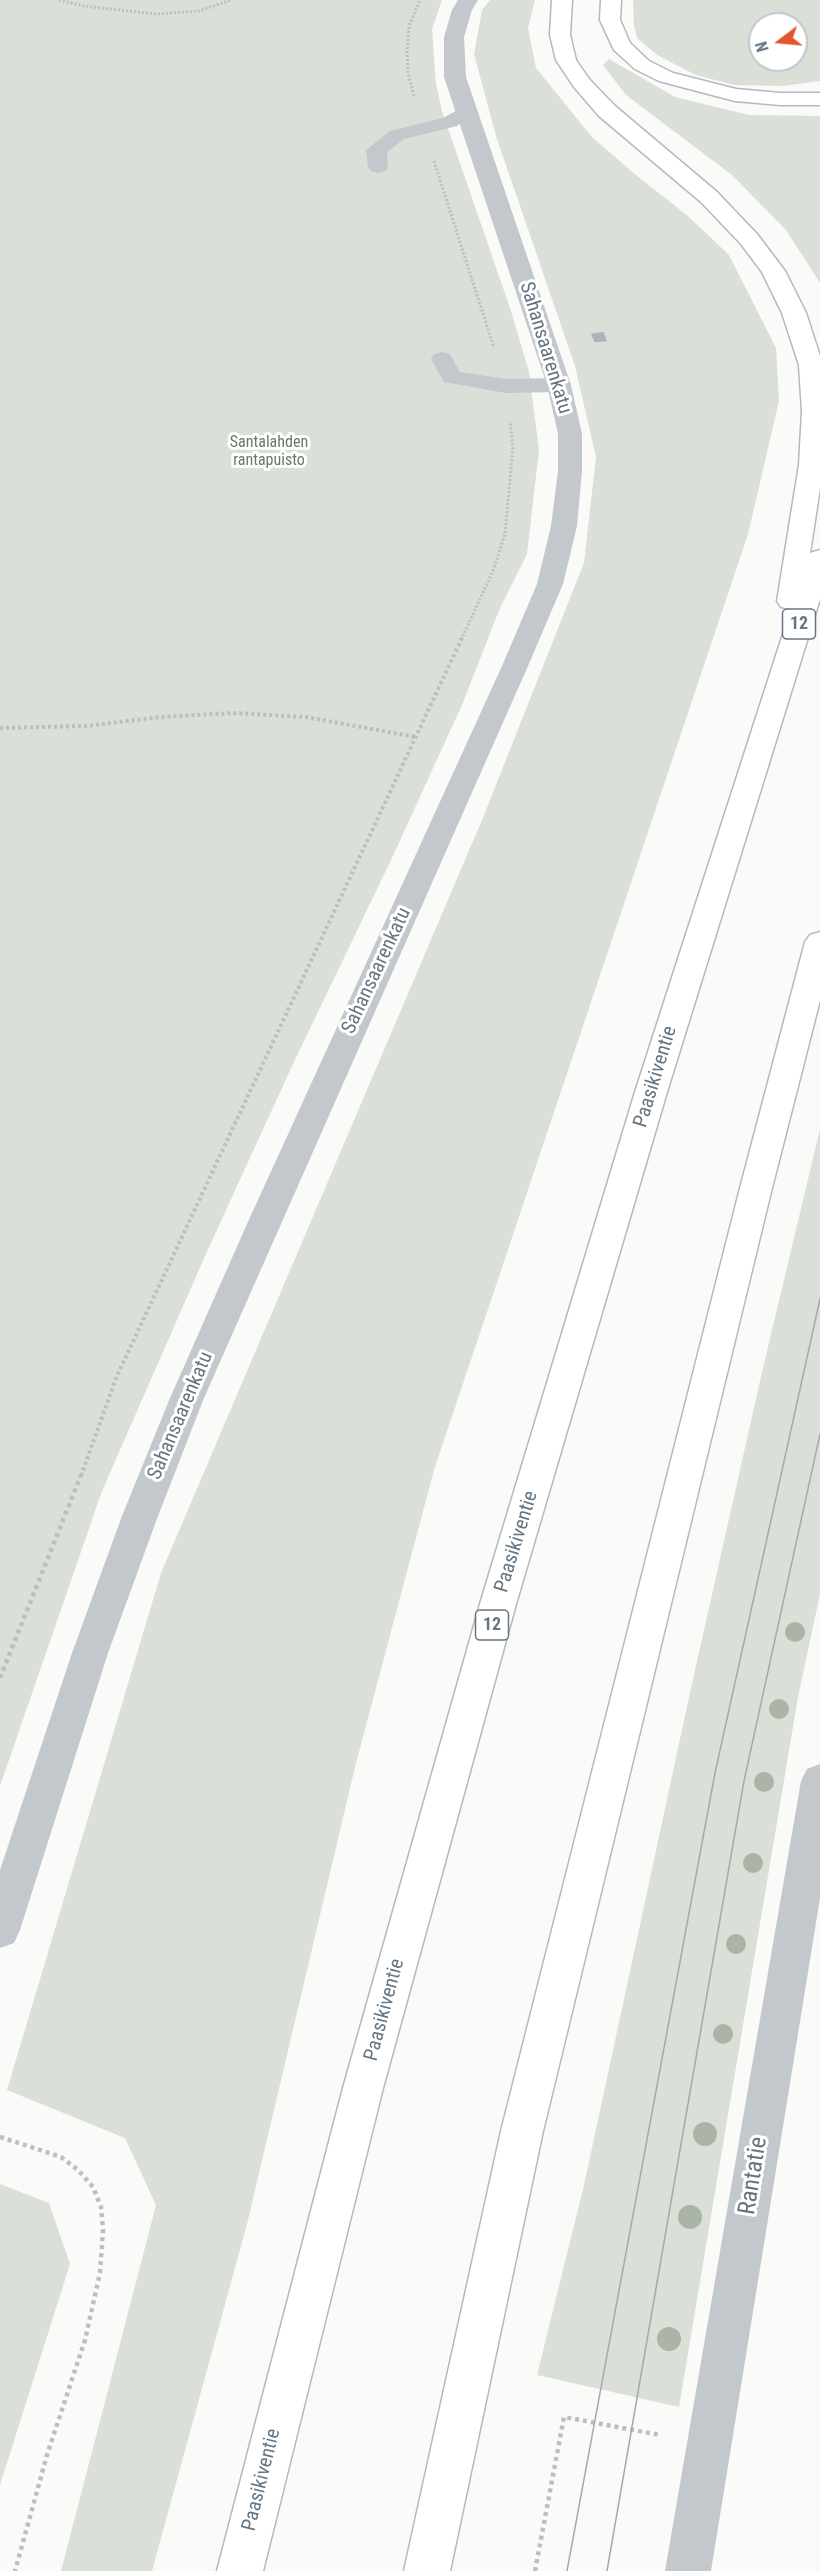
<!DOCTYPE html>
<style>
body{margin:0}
#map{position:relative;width:820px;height:2571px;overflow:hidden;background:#fafaf8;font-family:"Roboto Condensed",sans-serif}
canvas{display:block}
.north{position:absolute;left:748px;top:12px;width:60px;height:60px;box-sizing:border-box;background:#fff;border:2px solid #c1c8cd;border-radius:50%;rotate:254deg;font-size:16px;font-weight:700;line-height:24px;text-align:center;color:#657683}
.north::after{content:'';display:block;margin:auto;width:21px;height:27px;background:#e4572e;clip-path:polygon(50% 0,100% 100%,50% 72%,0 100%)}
</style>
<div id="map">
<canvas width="820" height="2571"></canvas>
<div class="north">N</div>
</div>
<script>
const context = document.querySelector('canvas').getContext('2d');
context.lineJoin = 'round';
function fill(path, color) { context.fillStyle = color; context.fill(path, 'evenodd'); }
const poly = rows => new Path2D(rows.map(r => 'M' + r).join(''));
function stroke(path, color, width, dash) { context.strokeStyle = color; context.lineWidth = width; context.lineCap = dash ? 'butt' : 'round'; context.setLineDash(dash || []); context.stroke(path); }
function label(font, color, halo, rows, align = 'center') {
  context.font = font + ' "Roboto Condensed",sans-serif'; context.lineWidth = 6; context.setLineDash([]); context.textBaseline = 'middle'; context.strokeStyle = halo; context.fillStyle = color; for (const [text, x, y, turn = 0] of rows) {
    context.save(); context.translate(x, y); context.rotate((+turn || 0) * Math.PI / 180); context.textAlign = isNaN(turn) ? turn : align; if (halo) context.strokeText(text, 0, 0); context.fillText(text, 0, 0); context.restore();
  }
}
fill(poly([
 [0,0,442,0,432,29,436,84,442,111,511,311,529,372,539,450,527,554,500,608,462,705,391,860,292,1066,205,1256,102,1491,0,1786],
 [490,0,535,0,528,28,536,68,592,137,637,176,688,216,729,255,776,348,779,401,748,534,434,1470,355,1767,247,2224,152,2571,61,2571,156,2205,125,2138,7,2090,161,1573,482,820,584,563,596,457,575,366,496,136,474,54,482,10],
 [633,0,820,0,820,81,783,86,734,85,696,75,657,55,637,38,634,26],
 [760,24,796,24,796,60,760,60],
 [609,59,675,97,749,115,820,116,820,283,786,230,732,175,626,95,603,65],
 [820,1129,820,1594,798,1697,679,2407,537,2375,584,2185,691,1688,762,1372],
 [0,2184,49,2203,70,2264,0,2485]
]), '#dadfd7');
const building = poly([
 [604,331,608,342,594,343,590,333,604,331]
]);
fill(building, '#aab3b9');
stroke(building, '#dcdcda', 1.5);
const highway = poly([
 [552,0,572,0,570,35,576,60,589,79,615,106,717,192,757,234,785,271,806,313,820,356,820,488,810,553,820,550,820,599,667,1092,516,1604,383,2088,263,2571,217,2571,343,2088,480,1604,635,1092,791,609,781,607,777,601,799,465,802,411,799,365,782,313,762,272,741,244,701,202,599,116,574,87,556,60,550,35,552,0],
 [601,0,621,0,620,20,630,43,649,61,673,73,736,89,780,93,820,93,820,105,780,105,735,101,659,81,635,69,614,50,600,20,601,0],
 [820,932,820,1000,771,1192,543,2131,450,2571,404,2571,501,2131,739,1192,805,942,810,935,820,932]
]);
stroke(highway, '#b4b9bd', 3);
stroke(poly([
 [59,0,84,6,156,14,199,11,231,0],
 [414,96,408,74,407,51,409,26,420,0],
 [434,161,494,348],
 [461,640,493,571,505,534,513,448,510,422]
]), '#bbbfc2', 3, [2, 2]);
stroke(poly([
 [0,728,86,726,160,717,233,713,306,717,416,737],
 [81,1476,116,1378,462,638]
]), '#bbbfc2', 4, [3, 3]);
stroke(poly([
 [0,1678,81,1475],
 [0,2137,61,2157,78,2170,93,2187,101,2207,103,2230,100,2273,85,2340,47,2455,15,2571],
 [535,2571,564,2417,660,2435]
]), '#bbbfc2', 4.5, [4, 4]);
fill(poly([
 [465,106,472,108,475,112,457,126,404,139,387,152,388,167,385,171,378,173,371,171,368,167,366,150,390,131,443,118,465,106],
 [442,352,450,354,460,372,506,379,559,378,567,380,571,385,567,390,559,392,506,393,444,382,431,359,434,354,442,352]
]), '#c3c8cc');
fill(poly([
 [458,0,478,0,472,10,464,37,466,77,571,385,582,434,582,471,577,526,563,584,528,666,204,1398,158,1516,108,1653,20,1930,14,1943,0,1948,0,1870,72,1653,122,1516,170,1398,247,1224,502,666,537,584,551,526,558,471,558,434,547,385,444,77,444,37,452,10,458,0],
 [820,1764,820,1898,711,2571,665,2571,801,1781,807,1769,820,1764]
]), '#c3c8cc');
fill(highway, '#fff');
stroke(poly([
 [567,2571,715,1773,820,1299],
 [607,2571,744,1781,820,1434]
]), '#a2aab0', 1.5);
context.fillStyle = '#aab4a7';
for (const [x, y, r] of [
 [795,1632,10],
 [779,1709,10],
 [764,1782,10],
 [753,1863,10],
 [736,1944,10],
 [723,2034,10],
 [705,2134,12],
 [690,2217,12],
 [669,2339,12]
]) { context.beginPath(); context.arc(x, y, r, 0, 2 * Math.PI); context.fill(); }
label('16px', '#687a64', '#fff', [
 ["Santalahden",269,443],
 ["rantapuisto",269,461]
]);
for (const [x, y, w] of [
 [799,624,33],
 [492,1625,33]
]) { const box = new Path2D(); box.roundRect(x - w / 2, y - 15, w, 30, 4.5); context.fillStyle = '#fff'; context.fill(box); stroke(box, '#657683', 1.5); }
label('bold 18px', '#657683', null, [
 ["12",799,624],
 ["12",492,1625]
]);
label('20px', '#657683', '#fff', [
 ["Sahansaarenkatu",545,348,73],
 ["Sahansaarenkatu",377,971,-65],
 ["Paasikiventie",656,1077,-73],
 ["Sahansaarenkatu",181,1416,-67],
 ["Paasikiventie",517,1542,-73],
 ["Paasikiventie",385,2010,-75],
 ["Paasikiventie",262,2480,-76]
]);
label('24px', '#657683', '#fff', [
 ["Rantatie",754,2176,-81]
]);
</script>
